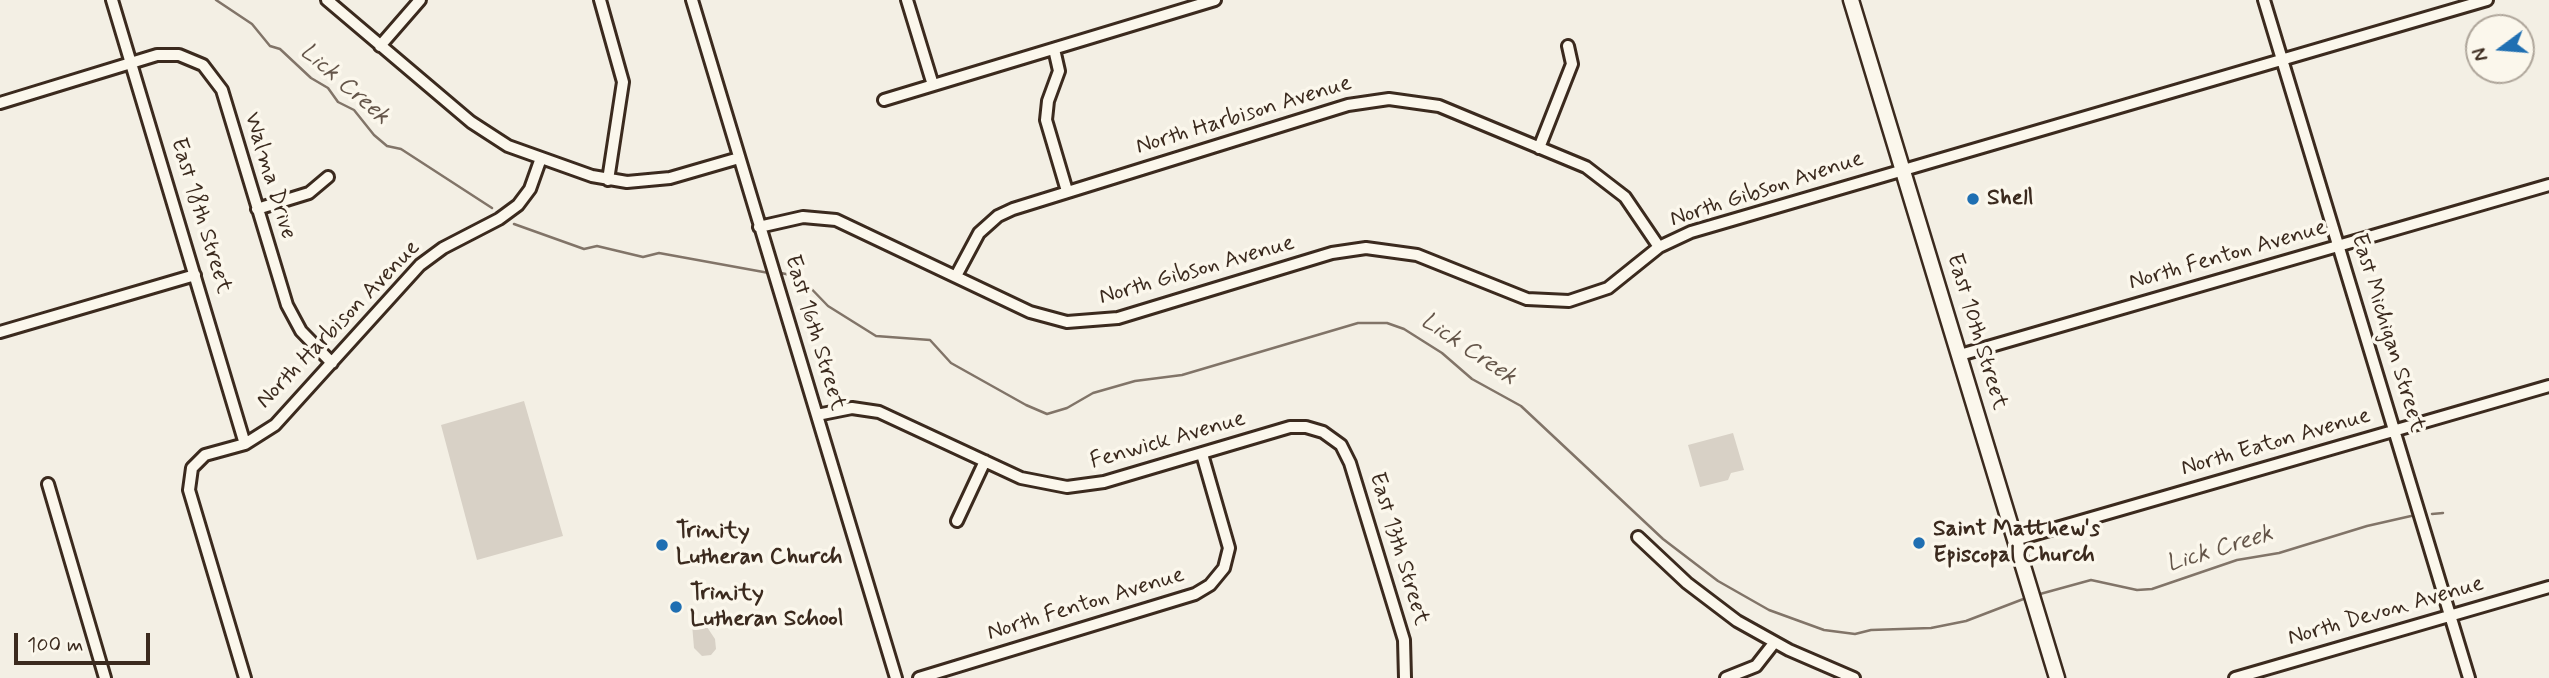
<!DOCTYPE html>
<style>
body{margin:0}
#map{position:relative;width:2549px;height:678px;overflow:hidden;background:#f3efe4;font-family:Mynerve,sans-serif}
canvas{display:block}
.north{position:absolute;left:2465px;top:14px;width:70px;height:70px;box-sizing:border-box;background:#fbf7ec;border:2px solid #aea59a;border-radius:50%;rotate:254deg;font-size:19px;font-weight:700;line-height:28px;text-align:center;color:#3b2a1e}
.north::after{content:'';display:block;margin:auto;width:24px;height:32px;background:#1f6fb2;clip-path:polygon(50% 0,100% 100%,50% 72%,0 100%)}
.scale{position:absolute;left:14px;top:633px;width:136px;height:32px;box-sizing:border-box;border:4px solid #3b2a1e;border-top:0;padding-left:9px;font-size:21px;line-height:24px;white-space:nowrap;color:#3b2a1e;-webkit-text-stroke:5px #fbf7ec;paint-order:stroke}
</style>
<div id="map">
<canvas width="2549" height="678"></canvas>
<div class="north">N</div>
<div class="scale">100 m</div>
</div>
<script>
const context = document.querySelector('canvas').getContext('2d');
context.lineJoin = 'round';
function fill(path, color) { context.fillStyle = color; context.fill(path, 'evenodd'); }
const poly = rows => new Path2D(rows.map(r => 'M' + r).join(''));
function stroke(path, color, width, dash) { context.strokeStyle = color; context.lineWidth = width; context.lineCap = dash ? 'butt' : 'round'; context.setLineDash(dash || []); context.stroke(path); }
function label(font, color, halo, rows, align = 'center') {
  context.font = font + ' Mynerve,sans-serif'; context.lineWidth = 7; context.setLineDash([]); context.textBaseline = 'middle'; context.strokeStyle = halo; context.fillStyle = color; for (const [text, x, y, turn = 0] of rows) {
    context.save(); context.translate(x, y); context.rotate((+turn || 0) * Math.PI / 180); context.textAlign = isNaN(turn) ? turn : align; if (halo) context.strokeText(text, 0, 0); context.fillText(text, 0, 0); context.restore();
  }
}
fill(poly([
 [524,401,563,536,477,560,441,425],
 [1733,433,1744,470,1731,473,1728,480,1700,487,1688,445],
 [703,621,715,639,716,649,711,655,702,656,694,648,692,624]
]), '#d8d1c6');
stroke(poly([
 [216,0,252,24,270,46,280,49,311,78,328,88,338,102,354,110,374,135,387,146,401,149,492,208],
 [514,224,584,249,597,246,643,257,659,253,769,273],
 [781,273,800,277,828,306,876,336,930,340,951,363,1026,405,1047,414,1067,408,1093,393,1135,381,1182,375,1358,323,1387,323,1404,329,1442,353,1472,379,1521,406,1663,539,1718,581,1769,610,1824,630,1855,634,1871,630,1931,628,1966,621,2026,598],
 [2432,514,2443,513],
 [2040,594,2091,580,2137,590,2152,589,2237,560,2279,553,2367,526,2411,516]
]), '#817468', 2.5);
const minor = poly([
 [112,0,245,444],
 [327,0,471,122,508,146,592,176,627,182,670,178,739,158],
 [600,0,623,82,608,180],
 [692,0,896,678],
 [907,0,933,85],
 [2264,0,2469,678],
 [380,46,420,0],
 [1054,49,1059,71,1048,101,1046,120,1067,191],
 [884,100,1215,0],
 [0,103,157,55,179,55,203,65,222,90,287,305,301,331,332,363],
 [1539,148,1572,64,1568,46],
 [257,209,309,193,328,177],
 [759,227,803,217,836,220,1030,312,1067,322,1118,318,1332,253,1366,248,1417,255,1527,299,1569,301,1608,288,1659,247,1691,232,2487,0],
 [956,276,979,233,998,216,1013,209,1348,105,1389,99,1439,106,1586,167,1625,197,1659,247],
 [0,332,195,275],
 [1960,355,2549,185],
 [817,415,852,408,879,412,1021,478,1067,487,1104,482,1290,427,1306,427,1323,432,1341,445,1350,463,1404,640,1405,678],
 [48,484,105,678],
 [957,521,985,461],
 [1638,537,1687,583,1737,621,1789,650,1854,678],
 [2015,540,2549,386],
 [245,678,189,490,192,468,205,455,245,444,275,425,420,265,443,248,499,219,518,205,530,189,541,158],
 [919,678,1195,594,1210,585,1224,568,1229,548,1202,454],
 [1726,678,1756,666,1774,643],
 [2235,678,2549,587]
]);
const major = poly([
 [1851,0,2057,678]
]);
stroke(minor, '#3b2a1e', 16);
stroke(major, '#3b2a1e', 19);
stroke(minor, '#fbf7ec', 10);
stroke(major, '#fbf7ec', 14);
for (const [x, y, r, color] of [
 [1973,199,7,"#1f6fb2"],
 [1919,543,7,"#1f6fb2"],
 [662,545,7,"#1f6fb2"],
 [676,607,7,"#1f6fb2"]
]) { const dot = new Path2D(); dot.arc(x, y, r, 0, 2 * Math.PI); context.fillStyle = color; context.fill(dot); stroke(dot, '#fbf7ec', 2.5); }
label('23px', '#3b2a1e', '#fbf7ec', [
 ["North Harbison Avenue",1244,116,-17],
 ["Walma Drive",269,176,73],
 ["North Gibson Avenue",1767,190,-18],
 ["East 18th Street",200,216,73],
 ["North Fenton Avenue",2228,256,-16],
 ["North Gibson Avenue",1197,271,-16],
 ["North Harbison Avenue",339,325,-46],
 ["East 10th Street",1976,332,73],
 ["East 16th Street",814,333,73],
 ["East Michigan Street",2387,333,73],
 ["Fenwick Avenue",1168,441,-16],
 ["North Eaton Avenue",2276,443,-16],
 ["East 13th Street",1398,549,73],
 ["North Fenton Avenue",1086,605,-17],
 ["North Devon Avenue",2386,612,-16]
]);
label('bold 23px', '#3b2a1e', '#fbf7ec', [
 ["Shell",1987,199],
 ["Saint Matthew's",1933,530],
 ["Episcopal Church",1933,556],
 ["Trinity",676,532],
 ["Lutheran Church",676,558],
 ["Trinity",690,594],
 ["Lutheran School",690,620]
], 'left');
label('italic 24px', '#645549', '#fbf7ec', [
 ["Lick Creek",344,85,41],
 ["Lick Creek",1468,350,34],
 ["Lick Creek",2220,550,-17]
]);
</script>
